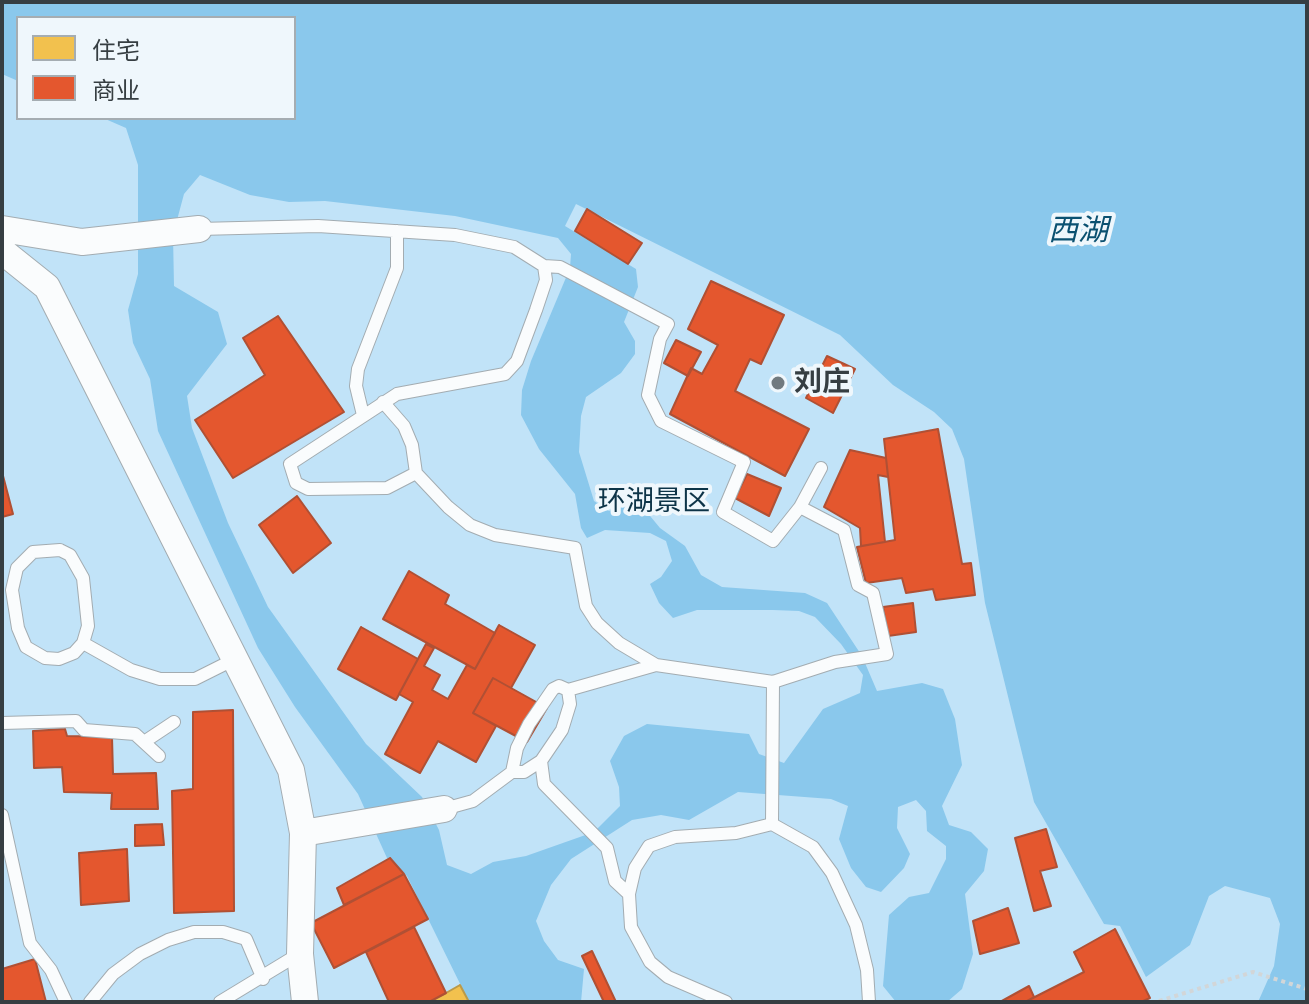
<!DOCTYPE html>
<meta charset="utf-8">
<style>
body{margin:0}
#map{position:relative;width:1309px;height:1004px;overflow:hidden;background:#dfeaf1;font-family:"Space Grotesk","Noto Sans SC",sans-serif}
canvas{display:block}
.frame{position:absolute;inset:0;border:4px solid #363e42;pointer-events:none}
.legend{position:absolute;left:16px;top:16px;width:280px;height:104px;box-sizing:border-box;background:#eff7fc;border:2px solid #a5adb2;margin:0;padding:10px 14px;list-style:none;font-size:24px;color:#363e42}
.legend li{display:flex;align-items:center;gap:16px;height:40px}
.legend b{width:40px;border:2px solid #a5adb2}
</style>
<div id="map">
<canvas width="1309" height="1004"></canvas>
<div class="frame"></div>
<ul class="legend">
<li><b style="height:22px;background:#f2c14e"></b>住宅</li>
<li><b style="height:22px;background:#e4572e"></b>商业</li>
</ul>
</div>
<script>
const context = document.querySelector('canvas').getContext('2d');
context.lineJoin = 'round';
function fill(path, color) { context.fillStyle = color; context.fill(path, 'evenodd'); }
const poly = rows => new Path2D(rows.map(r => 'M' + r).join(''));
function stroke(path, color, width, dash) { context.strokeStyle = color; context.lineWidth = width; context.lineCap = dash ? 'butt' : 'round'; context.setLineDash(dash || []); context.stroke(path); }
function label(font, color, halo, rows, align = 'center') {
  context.font = font + ' "Space Grotesk","Noto Sans SC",sans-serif'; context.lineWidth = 8; context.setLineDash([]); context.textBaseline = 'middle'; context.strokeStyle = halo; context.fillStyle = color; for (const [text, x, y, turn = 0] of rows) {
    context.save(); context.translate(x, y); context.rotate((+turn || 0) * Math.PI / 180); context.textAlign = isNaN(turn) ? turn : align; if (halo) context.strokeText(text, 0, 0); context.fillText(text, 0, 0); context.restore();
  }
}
fill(poly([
 [2,2,1307,2,1307,1002,2,1002],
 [18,18,294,18,294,118,18,118]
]), '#c1e3f8');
fill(poly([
 [2,2,1307,2,1307,1002,1258,1002,1274,966,1280,924,1270,898,1225,886,1209,896,1190,945,1146,977,1120,926,1104,924,1034,802,985,603,964,459,952,429,934,412,893,385,840,335,576,204,565,226,636,269,638,287,624,322,635,341,635,354,621,373,586,397,581,416,579,452,594,501,609,511,636,499,660,528,685,546,701,575,722,587,805,593,827,603,862,656,877,691,922,683,943,689,955,719,962,765,942,806,949,825,971,832,988,849,984,871,965,894,973,954,962,989,947,1002,896,1002,883,986,889,915,909,897,929,893,946,859,946,846,927,831,926,811,916,800,898,807,897,828,910,854,904,868,881,892,866,887,851,868,839,839,848,806,831,799,738,792,689,820,661,815,632,820,571,859,551,885,536,921,544,941,558,960,584,969,581,1002,469,1002,407,876,387,858,358,794,295,707,258,648,158,431,150,379,133,343,128,310,138,274,138,165,126,128,103,118,294,118,294,18,18,18,18,81,2,74],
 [200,175,250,195,289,202,325,201,455,216,558,238,571,254,570,268,531,361,522,390,521,415,539,449,575,494,581,528,587,538,605,530,650,533,666,541,672,561,661,577,650,584,659,603,673,618,697,610,773,610,799,611,815,617,841,644,863,675,860,693,823,709,784,763,759,754,749,734,647,724,624,736,610,761,619,787,620,806,594,832,526,856,493,862,471,874,447,865,439,830,422,797,366,744,268,607,228,523,192,428,187,396,227,344,218,312,174,286,173,235,184,194]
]), '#8ac8ec');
const homes = poly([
 [460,985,469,1002,429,1002,446,993,460,985]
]);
fill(homes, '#f2c14e');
stroke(homes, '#ba9a4a', 2);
const shops = poly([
 [587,209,642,243,628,264,575,231,587,209],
 [711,281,784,315,761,364,750,359,735,391,809,429,785,476,670,414,691,368,702,374,718,345,688,329,711,281],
 [278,316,344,412,233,478,195,420,265,375,243,338,278,316],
 [676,340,701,352,688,376,664,363,676,340],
 [827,356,855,369,833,413,806,398,827,356],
 [938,429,962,564,971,563,975,595,936,600,933,589,906,593,902,578,866,583,857,547,895,540,884,439,938,429],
 [850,450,886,458,888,477,878,475,885,542,861,546,860,528,824,507,850,450],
 [2,472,13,514,2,517,2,472],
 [747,474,781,488,769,516,735,498,747,474],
 [297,496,331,543,293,573,259,525,297,496],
 [409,571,449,595,445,604,495,633,475,669,383,619,409,571],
 [913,603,916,632,888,636,883,607,913,603],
 [499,625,535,645,511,688,493,678,473,713,496,726,476,762,438,741,420,773,385,754,413,702,399,694,426,644,434,648,424,666,440,675,432,690,448,699,467,665,475,669,499,625],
 [361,627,418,659,396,700,338,669,361,627],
 [493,678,547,708,527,742,473,713,493,678],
 [233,710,234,911,174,913,172,791,193,789,193,712,233,710],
 [65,729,67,736,112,737,113,774,156,773,158,809,111,809,112,793,64,792,62,767,34,768,33,731,65,729],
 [162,824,164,845,135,846,135,825,162,824],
 [1046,829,1057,867,1040,871,1051,906,1034,911,1015,838,1046,829],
 [127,849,129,901,81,905,79,853,127,849],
 [390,858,404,874,344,905,337,888,390,858],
 [404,874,428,919,334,968,311,923,404,874],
 [1008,908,1019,943,980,954,973,921,1008,908],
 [414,927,446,993,429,1002,389,1002,366,952,414,927],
 [1115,929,1150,998,1141,1002,1025,1002,1084,972,1074,952,1115,929],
 [592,951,616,1002,604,1002,582,956,592,951],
 [35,959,46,1002,2,1002,2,969,35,959],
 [1029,986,1034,997,1025,1002,1000,1002,1029,986]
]);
fill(shops, '#e4572e');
stroke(shops, '#b05034', 2);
const lane = poly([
 [199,229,318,226,455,235,514,247,544,266,546,280,536,310,517,361,505,374,397,394,290,464,296,483,308,489,387,488,416,473],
 [544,266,560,267,668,324,660,339,648,395,661,421,744,462,723,512,773,541,800,507,821,468],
 [383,402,404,426,412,445,416,473,448,507,470,525,495,535,575,548,586,606,597,623,619,643,656,665],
 [363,415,356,386,358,369,397,268,397,231],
 [60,550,70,555,83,578,88,626,83,643,74,653,59,659,45,658,26,647,18,628,12,590,17,568,33,552,60,550],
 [83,643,131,670,160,679,195,679,235,659],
 [568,690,656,665,773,682,835,662,887,654,873,593,858,585,844,530,800,507],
 [2,723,76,721,84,730,135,734,159,756],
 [144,742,174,722],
 [541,761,544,784,607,848,615,881,629,894],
 [444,809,473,801,512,772,524,772,541,761,562,730,570,704,568,690,559,686,553,689,529,724,517,748,512,772],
 [2,815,30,943,51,970,66,1002],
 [772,824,773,682],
 [90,1002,113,974,140,954,168,940,194,932,223,932,246,939,263,979],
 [220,1002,299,954],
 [726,1002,668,977,650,962,631,927,629,894,635,868,649,846,675,837,736,833,772,824,813,847,832,873,856,925,867,970,869,1002]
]);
const street = poly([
 [2,229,82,242,199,229],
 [2,251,47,287,291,770,303,833,300,954,305,1002],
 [303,833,444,809]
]);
stroke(lane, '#a3acb1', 14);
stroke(street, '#a3acb1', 28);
stroke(poly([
 [1159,1001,1253,972,1307,989]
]), '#d2d6d8', 4, [4, 4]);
stroke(lane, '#fafcfd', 12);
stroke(street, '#fafcfd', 26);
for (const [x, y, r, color] of [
 [778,383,8,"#717a7f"]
]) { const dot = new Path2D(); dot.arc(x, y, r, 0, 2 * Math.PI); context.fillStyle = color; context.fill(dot); stroke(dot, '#eff7fc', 3); }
label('bold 28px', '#363e42', '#eff7fc', [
 ["刘庄",794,383]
], 'left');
label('28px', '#0d3448', '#eff7fc', [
 ["环湖景区",654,502]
]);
label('italic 30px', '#0b5171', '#eff7fc', [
 ["西湖",1078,232]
]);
</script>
